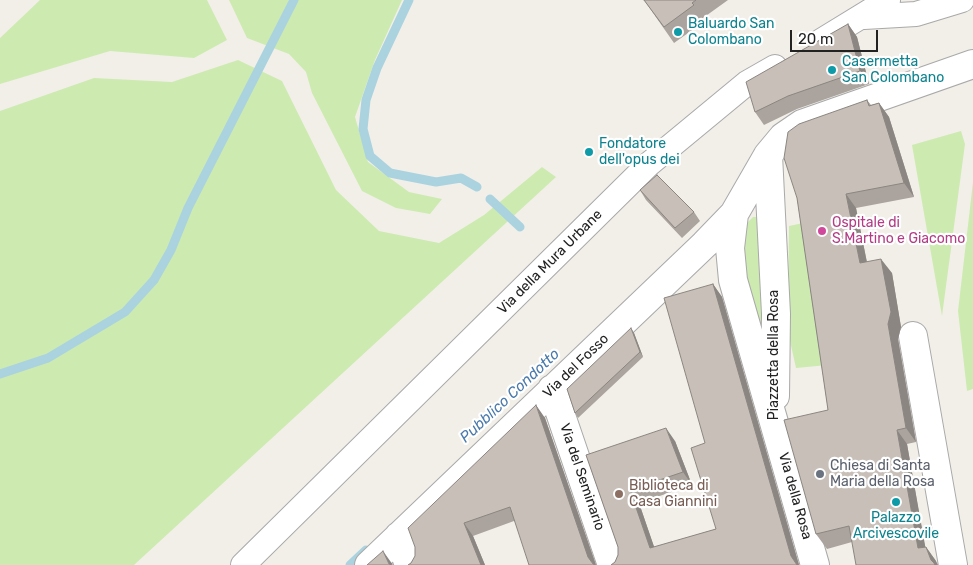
<!DOCTYPE html>
<style>
body{margin:0}
#map{position:relative;width:973px;height:565px;overflow:hidden;background:#f2efe9;font-family:Rubik,sans-serif}
canvas{display:block}
.scale{position:absolute;left:790px;top:30px;width:88px;height:22px;box-sizing:border-box;border:2px solid #222;border-top:0;padding-left:6px;font-size:15px;line-height:18px;white-space:nowrap;color:#222;-webkit-text-stroke:4px #fff;paint-order:stroke}
</style>
<div id="map">
<canvas width="973" height="565"></canvas>
<div class="scale">20 m</div>
</div>
<script>
const context = document.querySelector('canvas').getContext('2d');
context.lineJoin = 'round';
function fill(path, color) { context.fillStyle = color; context.fill(path, 'evenodd'); }
const poly = rows => new Path2D(rows.map(r => 'M' + r).join(''));
function stroke(path, color, width, dash) { context.strokeStyle = color; context.lineWidth = width; context.lineCap = dash ? 'butt' : 'round'; context.setLineDash(dash || []); context.stroke(path); }
function label(font, color, halo, rows, align = 'center') {
  context.font = font + ' Rubik,sans-serif'; context.lineWidth = 4.5; context.setLineDash([]); context.textBaseline = 'middle'; context.strokeStyle = halo; context.fillStyle = color; for (const [text, x, y, turn = 0] of rows) {
    context.save(); context.translate(x, y); context.rotate((+turn || 0) * Math.PI / 180); context.textAlign = isNaN(turn) ? turn : align; if (halo) context.strokeText(text, 0, 0); context.fillText(text, 0, 0); context.restore();
  }
}
fill(poly([
 [40,0,207,0,227,40,194,58,110,51,0,84,0,38],
 [229,0,402,0,375,60,355,117,368,162,409,192,442,199,430,214,396,208,362,191,312,93,306,72,289,54,247,38],
 [238,60,282,81,336,190,379,231,439,243,484,215,542,167,556,177,134,565,0,565,0,111,94,78,172,82],
 [961,131,965,144,942,316,912,145],
 [973,182,973,389,967,391,958,311],
 [753,217,762,217,763,336,742,287,743,234,747,223],
 [808,222,828,365,796,368,788,332,789,226]
]), '#cdebb0');
stroke(poly([
 [409,0,377,68,366,100,363,129,370,156,390,173,436,182,461,178,477,187],
 [490,199,520,227],
 [0,374,48,358,125,312,154,280,171,250,188,208,294,0],
 [350,565,366,550]
]), '#aad3df', 9);
const pedestrian = poly([
 [864,17,916,14,962,0],
 [821,41,888,0],
 [243,565,649,164,747,83,775,67]
]);
const minor = poly([
 [768,155,776,314,775,396],
 [734,214,730,248,733,280,815,565],
 [913,336,953,565],
 [552,389,612,565],
 [399,536,409,565],
 [369,565,705,244,734,214,768,155,783,137,802,124,973,64]
]);
stroke(pedestrian, '#a9a9a9', 26);
stroke(minor, '#a9a9a9', 30);
stroke(pedestrian, '#fff', 24);
stroke(minor, '#fff', 28);
fill(poly([
 [644,0,728,0,703,18,705,21,674,43],
 [848,24,857,37,869,84,797,109,764,125,755,112],
 [867,100,871,105,879,103,889,117,914,197,856,208,867,262,892,273,901,327,898,339,916,442,907,444,925,547,926,547,936,561,852,542,827,549,816,534,828,410,797,198],
 [640,190,694,212,700,221,682,238,646,200],
 [713,284,722,297,799,565,611,565,615,562,618,555,618,547,586,455,675,441,692,485,639,503,654,547,716,529,705,443],
 [634,333,643,357,578,418,575,413],
 [545,418,596,565,514,521,473,536,485,565,408,565,411,563]
]), '#aba49e');
fill(poly([
 [848,24,857,37,869,84,860,71],
 [879,103,889,117,914,197,904,183],
 [846,194,856,208,870,278,860,263],
 [881,259,892,273,901,327,898,339,916,442,906,428,888,324],
 [713,284,722,297,799,565,797,565,791,556],
 [631,328,634,333,643,357,640,352],
 [536,405,545,418,596,565,594,565,588,557],
 [666,428,675,441,692,485,683,472],
 [897,430,907,444,928,562,918,548],
 [630,490,639,503,659,561,650,548],
 [464,523,473,536,485,565,481,565],
 [926,547,936,561,938,565,934,565,931,560],
 [383,551,393,565,389,564]
]), '#8b8681');
const building = poly([
 [644,0,696,0,692,3,694,5,664,27,644,0],
 [848,24,860,71,788,96,755,112,746,82,848,24],
 [867,100,869,106,879,103,904,183,846,194,860,263,881,259,891,312,888,324,906,428,897,430,918,548,926,547,931,560,934,563,935,565,856,565,849,526,816,534,784,420,828,410,797,198,784,158,788,132,799,124,867,100],
 [657,175,694,212,675,228,640,190,657,175],
 [713,284,791,556,797,565,611,565,615,562,618,555,618,547,586,455,666,428,683,472,630,490,650,548,716,529,691,448,705,443,664,298,713,284],
 [631,328,640,352,575,413,567,389,631,328],
 [536,405,588,557,593,564,595,565,529,565,510,507,464,523,481,565,408,565,411,563,415,556,415,547,408,528,536,405],
 [383,551,389,564,392,565,367,565,383,551]
]);
fill(building, '#c7bfb8');
stroke(building, '#8b8681', 1);
for (const [x, y, r, color] of [
 [678,32,5,"#0f9aa8"],
 [832,70,5,"#0f9aa8"],
 [589,152,5,"#0f9aa8"],
 [822,231,5,"#d1479c"],
 [820,474,5,"#6b7280"],
 [619,494,5,"#8d6e63"],
 [896,502,5,"#0f9aa8"]
]) { const dot = new Path2D(); dot.arc(x, y, r, 0, 2 * Math.PI); context.fillStyle = color; context.fill(dot); stroke(dot, '#fff', 2); }
label('14px', '#0d838f', '#fff', [
 ["Baluardo San",688,24],
 ["Colombano",688,40],
 ["Casermetta",842,62],
 ["San Colombano",842,78],
 ["Fondatore",599,144],
 ["dell'opus dei",599,160],
 ["Palazzo",896,518,"center"],
 ["Arcivescovile",896,534,"center"]
], 'left');
label('14px', '#b23c85', '#fff', [
 ["Ospitale di",832,223],
 ["S.Martino e Giacomo",832,239]
], 'left');
label('14px', '#222', '#fff', [
 ["Via della Mura Urbane",550,262,-45],
 ["Piazzetta della Rosa",774,355,-90],
 ["Via del Fosso",576,366,-44],
 ["Via del Seminario",582,477,71],
 ["Via della Rosa",795,496,74]
]);
label('14px', '#5b616d', '#fff', [
 ["Chiesa di Santa",830,466],
 ["Maria della Rosa",830,482]
], 'left');
label('14px', '#785e54', '#fff', [
 ["Biblioteca di",629,486],
 ["Casa Giannini",629,502]
], 'left');
label('italic 15px', '#4a7aab', '#fff', [
 ["Pubblico Condotto",510,396,-43]
]);
</script>
